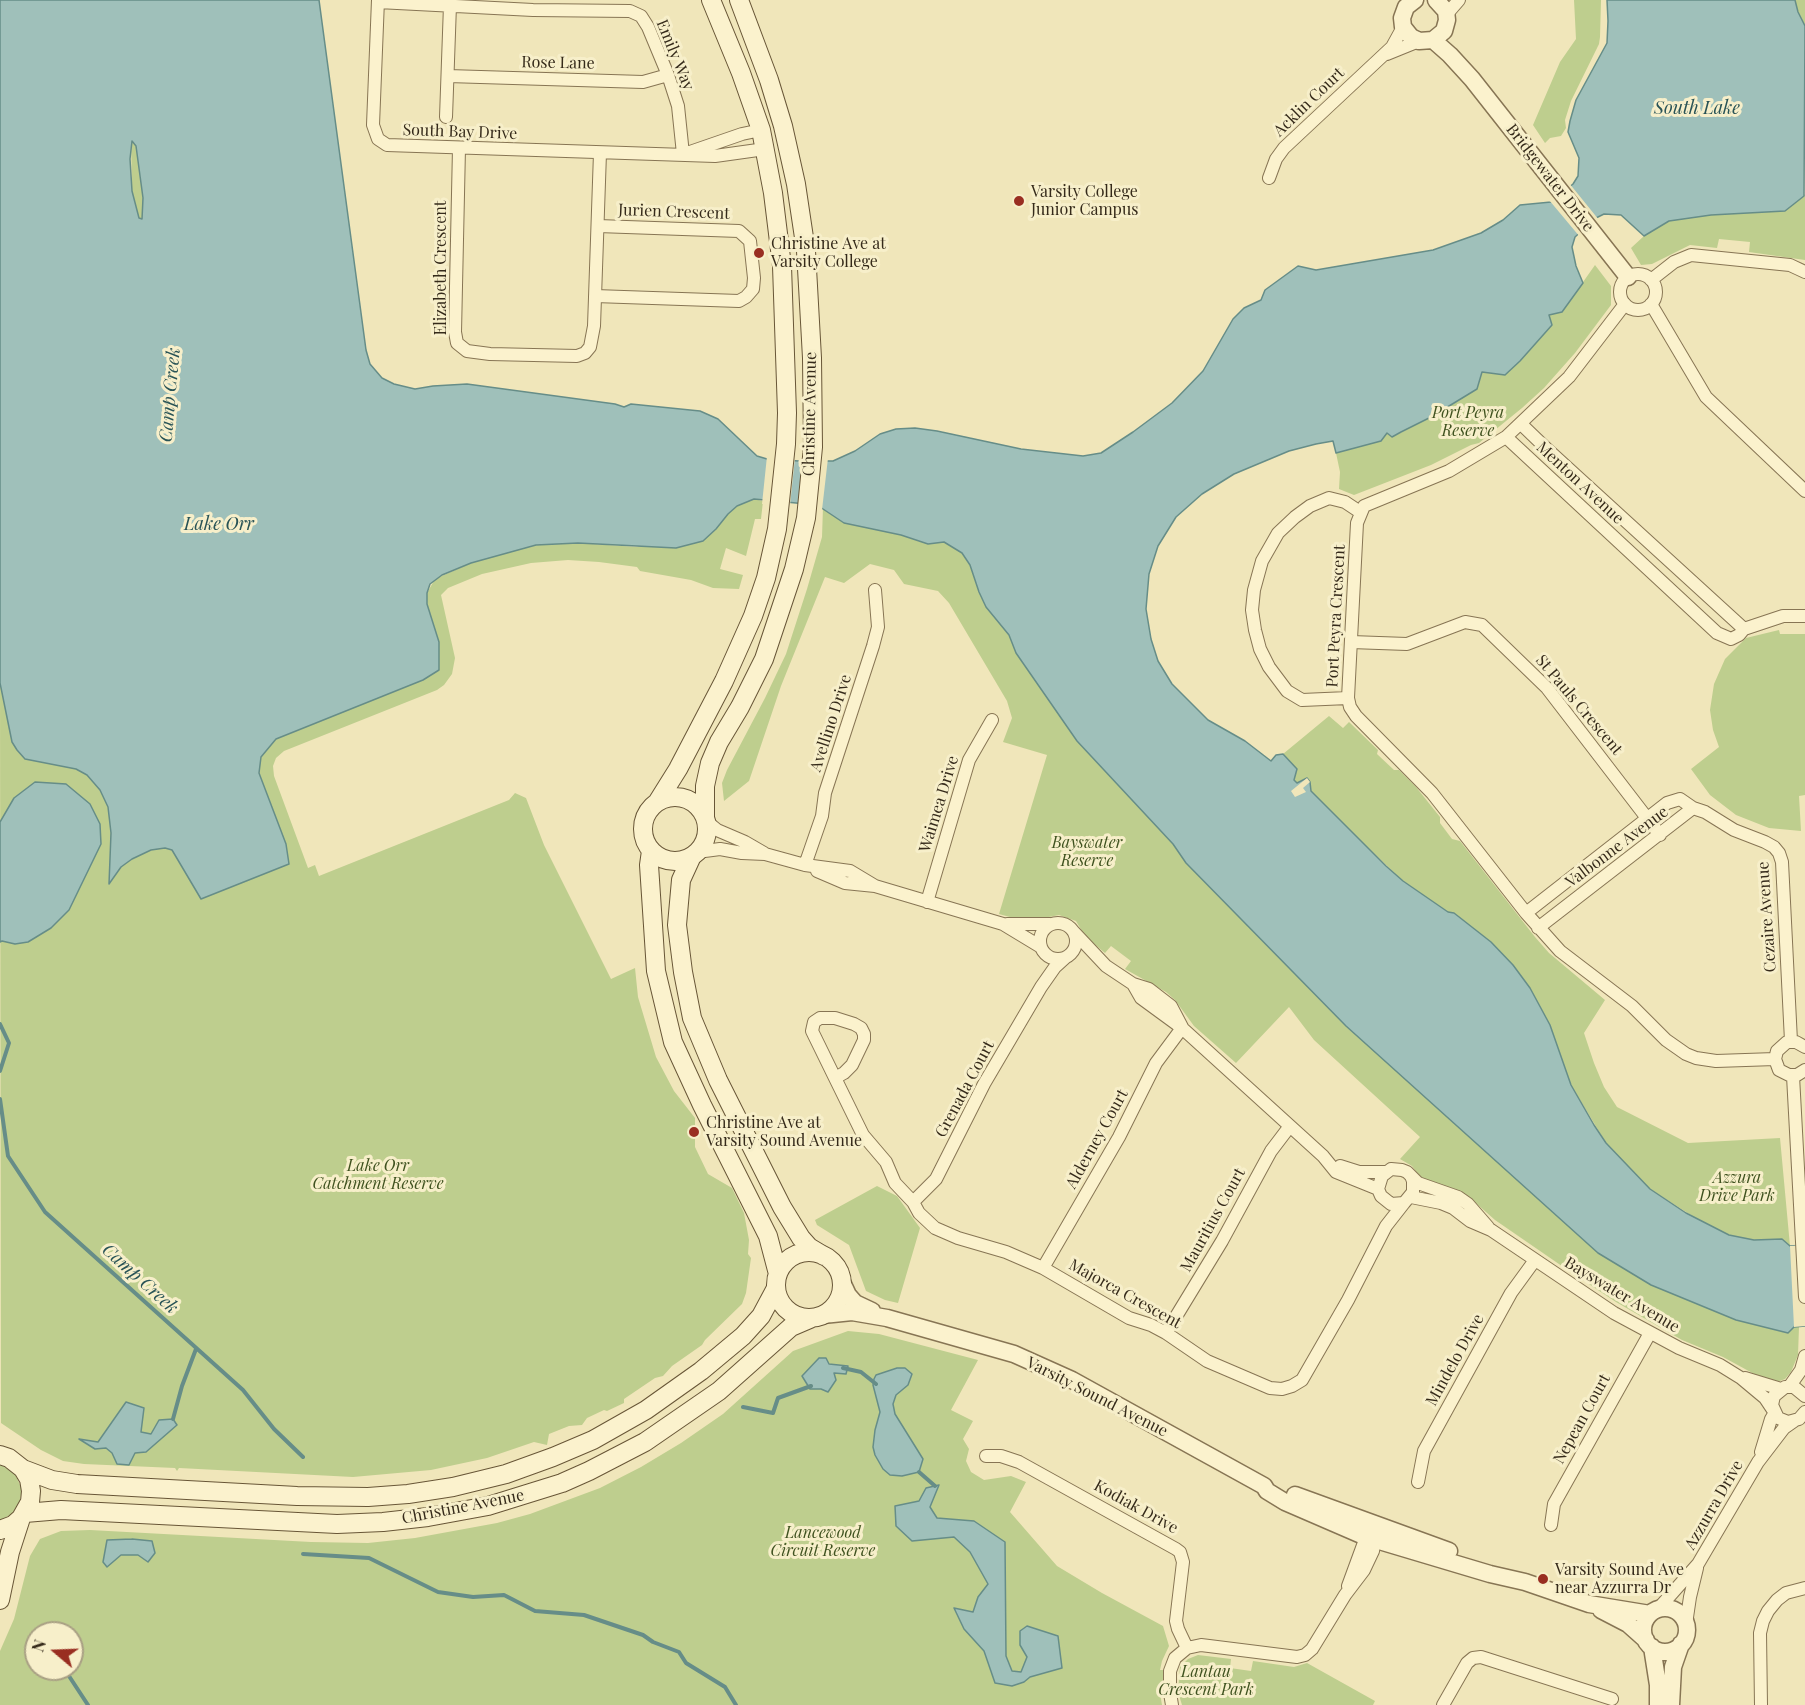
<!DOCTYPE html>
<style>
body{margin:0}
#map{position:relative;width:1805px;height:1705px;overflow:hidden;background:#f0e6ba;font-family:"Playfair Display",serif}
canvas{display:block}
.north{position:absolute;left:24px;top:1621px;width:60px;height:60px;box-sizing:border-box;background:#f7efca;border:2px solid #a9a084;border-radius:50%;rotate:289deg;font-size:16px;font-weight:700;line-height:24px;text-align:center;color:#352a1a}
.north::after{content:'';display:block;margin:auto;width:21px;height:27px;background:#992e21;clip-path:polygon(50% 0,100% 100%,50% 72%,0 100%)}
</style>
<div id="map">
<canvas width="1805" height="1705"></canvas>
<div class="north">N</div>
</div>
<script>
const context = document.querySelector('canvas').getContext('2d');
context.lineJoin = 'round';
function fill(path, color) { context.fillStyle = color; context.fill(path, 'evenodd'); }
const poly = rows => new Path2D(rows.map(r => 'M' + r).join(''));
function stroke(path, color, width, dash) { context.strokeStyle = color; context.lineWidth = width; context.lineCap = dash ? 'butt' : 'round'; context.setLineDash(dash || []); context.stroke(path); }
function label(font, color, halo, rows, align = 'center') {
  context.font = font + ' "Playfair Display",serif'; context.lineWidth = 6; context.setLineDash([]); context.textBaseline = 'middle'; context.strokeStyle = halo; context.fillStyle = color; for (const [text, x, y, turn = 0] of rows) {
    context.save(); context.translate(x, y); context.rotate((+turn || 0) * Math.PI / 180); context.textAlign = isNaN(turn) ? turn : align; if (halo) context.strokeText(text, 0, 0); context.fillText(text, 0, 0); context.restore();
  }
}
fill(poly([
 [1574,0,1601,0,1600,37,1599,44,1571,101,1565,120,1566,128,1561,136,1550,138,1545,143,1533,125,1560,62,1576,39],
 [1795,0,1805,0,1805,26,1798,12],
 [131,141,136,146,143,198,143,219,139,219,132,191],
 [1805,194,1805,260,1749,252,1750,242,1719,239,1717,248,1690,245,1652,264,1641,265,1631,248,1644,236,1669,221,1711,215,1785,211],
 [1595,265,1611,286,1611,305,1575,353,1544,388,1522,408,1479,443,1471,445,1431,465,1354,495,1339,489,1340,472,1336,453,1381,441,1387,433,1392,437,1431,417,1477,389,1482,372,1505,375,1520,361,1552,325,1549,315,1562,312],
 [754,499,763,501,761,519,755,519,746,556,726,548,720,569,743,575,739,589,713,588,691,580,640,571,637,567,599,562,568,560,531,563,482,574,448,588,441,595,455,658,452,674,444,685,437,690,284,751,276,758,273,766,274,776,308,868,315,865,319,876,509,800,515,793,526,798,544,845,611,979,635,968,638,997,656,1057,674,1091,695,1118,695,1147,708,1174,732,1188,744,1213,749,1240,748,1254,751,1258,746,1293,742,1304,705,1340,702,1345,672,1366,663,1376,655,1378,624,1399,624,1403,607,1411,604,1410,587,1418,582,1425,569,1426,549,1434,547,1445,534,1442,487,1458,431,1470,353,1477,179,1468,177,1471,175,1468,84,1464,63,1461,41,1450,1,1423,0,683,12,742,25,759,76,769,87,775,100,790,108,807,111,833,110,883,121,867,132,859,151,850,165,848,172,850,201,899,264,788,259,773,261,757,267,747,276,739,423,680,439,670,439,642,427,604,427,593,435,579,471,563,536,545,578,543,637,547,716,529,727,514,737,506],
 [823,507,844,523,901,535,921,542,944,542,962,553,970,565,979,592,986,607,1009,635,1016,653,1077,741,1173,844,1186,863,1346,1026,1598,1253,1736,1320,1787,1333,1794,1327,1799,1327,1798,1355,1791,1372,1785,1379,1777,1382,1756,1375,1723,1357,1682,1340,1616,1302,1572,1273,1495,1220,1469,1197,1454,1189,1426,1181,1420,1177,1412,1166,1400,1159,1420,1137,1314,1040,1289,1007,1236,1063,1194,1026,1175,1000,1166,992,1125,969,1131,961,1111,946,1105,953,1085,936,1076,921,1059,915,1034,920,1017,919,999,914,1047,755,1003,742,1012,718,1007,701,949,603,938,591,904,584,894,570,870,564,844,583,825,577,781,686,749,781,724,801,722,783,727,770,765,698,786,654,807,589,822,537],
 [1779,630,1780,634,1805,634,1805,795,1799,796,1801,831,1769,828,1736,815,1710,795,1691,769,1719,747,1713,730,1710,710,1714,684,1725,659,1746,638],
 [1329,716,1343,728,1349,722,1378,750,1377,754,1394,770,1399,770,1416,787,1440,817,1440,823,1452,839,1460,841,1535,937,1549,953,1605,1000,1584,1033,1594,1063,1604,1087,1617,1107,1688,1143,1780,1138,1790,1246,1782,1239,1754,1240,1729,1235,1708,1226,1650,1189,1606,1143,1571,1085,1550,1025,1530,988,1513,965,1491,942,1454,913,1448,912,1403,881,1341,822,1311,791,1303,780,1297,783,1294,780,1297,769,1283,754],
 [877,1186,897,1196,920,1228,898,1303,885,1300,866,1291,849,1245,817,1225,815,1220],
 [848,1331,879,1334,978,1360,951,1410,973,1421,963,1439,969,1449,966,1461,971,1472,984,1480,1011,1476,1026,1482,1010,1512,1057,1566,1102,1593,1163,1626,1169,1646,1162,1661,1160,1670,1165,1670,1165,1691,1160,1693,1162,1705,0,1705,0,1651,14,1619,30,1556,40,1539,61,1531,90,1530,311,1542,368,1543,415,1538,497,1523,530,1514,600,1488,641,1467,681,1443,723,1414,793,1351],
 [36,1633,72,1633,72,1669,36,1669],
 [0,1464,15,1474,21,1487,21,1494,20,1501,13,1513,0,1521],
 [1198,1655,1231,1659,1230,1668,1251,1671,1253,1661,1294,1667,1307,1663,1375,1701,1373,1705,1182,1705,1178,1692,1180,1667,1188,1659]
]), '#bece8e');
const water = poly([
 [0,0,319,0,366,350,370,364,382,378,394,384,415,389,433,386,467,384,615,404,624,407,631,404,700,411,718,419,757,456,767,459,799,461,833,461,855,451,880,434,896,429,915,428,937,431,1021,449,1083,456,1101,453,1133,432,1172,403,1203,371,1233,319,1244,308,1261,300,1265,290,1298,266,1316,270,1433,250,1481,233,1503,220,1520,205,1551,202,1573,184,1578,176,1579,158,1568,132,1570,121,1576,100,1607,43,1608,21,1607,0,1795,0,1798,12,1805,26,1804,196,1785,211,1711,215,1669,221,1644,236,1621,215,1604,214,1596,218,1575,237,1572,247,1576,266,1583,283,1562,312,1549,315,1552,325,1520,361,1505,375,1482,372,1477,389,1431,417,1401,432,1392,437,1387,433,1381,441,1336,453,1333,441,1316,444,1289,451,1234,474,1202,494,1176,517,1158,546,1149,574,1146,609,1151,639,1158,661,1172,684,1208,720,1245,741,1271,761,1276,755,1283,754,1297,769,1294,780,1297,783,1307,778,1310,782,1311,791,1386,866,1403,881,1448,912,1454,913,1491,942,1513,965,1530,988,1550,1025,1571,1085,1594,1125,1606,1143,1650,1189,1686,1213,1729,1235,1754,1240,1782,1239,1790,1246,1805,1245,1805,1326,1794,1327,1788,1333,1736,1320,1651,1285,1598,1253,1346,1026,1186,863,1173,844,1077,741,1016,653,1009,635,986,607,979,592,970,565,962,553,944,542,928,544,901,535,844,523,817,505,754,499,737,506,728,514,716,529,703,541,676,548,578,543,536,545,471,563,442,575,430,584,427,593,427,604,439,642,439,670,423,680,276,739,261,757,259,773,286,844,289,864,201,899,172,850,165,848,151,850,132,859,121,867,109,884,111,833,108,807,100,790,87,775,76,769,25,759,17,750,12,742,0,683,0,0],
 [132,141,136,146,143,198,142,219,139,218,132,191,130,159,132,141],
 [35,782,66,784,90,804,100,824,101,844,69,910,51,928,28,942,15,944,2,941,0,942,0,822,14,798,35,782],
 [819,1358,826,1358,829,1364,848,1366,846,1374,834,1373,836,1380,828,1392,821,1389,810,1389,802,1376,819,1358],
 [897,1368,905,1368,912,1374,908,1385,896,1395,893,1404,895,1414,923,1459,919,1472,902,1476,890,1475,883,1469,875,1455,873,1447,875,1430,880,1412,873,1385,874,1379,876,1375,897,1368],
 [126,1402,144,1408,141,1432,151,1434,159,1420,173,1419,177,1425,146,1452,135,1453,129,1465,117,1464,112,1453,106,1448,95,1449,79,1439,98,1442,126,1402],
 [939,1485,930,1507,937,1518,974,1521,1005,1542,1006,1656,1012,1671,1021,1672,1027,1657,1020,1645,1020,1631,1027,1626,1058,1636,1062,1668,1030,1677,1024,1682,1012,1686,995,1683,984,1651,964,1629,954,1608,973,1612,978,1597,988,1584,970,1552,954,1537,912,1541,896,1526,895,1506,919,1501,926,1488,939,1485],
 [132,1539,152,1541,155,1553,148,1562,138,1555,121,1555,107,1567,103,1562,107,1540,132,1539]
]);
fill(water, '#9fc0ba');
stroke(water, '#668d88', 1.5);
fill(poly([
 [1569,183,1599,220,1580,237,1549,200],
 [767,456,795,458,790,505,762,504],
 [802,458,828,458,822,510,816,507,798,506],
 [1307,778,1310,782,1303,788,1306,792,1295,797,1291,791],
 [1805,1245,1805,1326,1794,1327,1790,1246]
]), '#f0e6ba');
stroke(poly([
 [0,1024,9,1043,0,1071],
 [0,1099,8,1156,45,1212,243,1390,274,1429,303,1457],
 [843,1368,861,1372,876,1384],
 [743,1407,773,1413,778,1398,811,1386],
 [173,1419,182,1386,196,1349],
 [919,1472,935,1486],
 [303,1554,369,1558,438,1592,473,1597,504,1595,535,1611,584,1615,643,1635,653,1642,679,1652,686,1663,725,1687,736,1705],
 [67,1673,88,1705]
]), '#668d88', 4);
const minor = poly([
 [378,0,373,125,378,139,387,145,715,156,765,149],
 [378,2,533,10,630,11,641,16,648,27,668,75,678,106,683,154],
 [1446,15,1459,0],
 [1387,54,1419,41],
 [448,76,643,82,668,75],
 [446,117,450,5],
 [459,148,455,332,457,343,467,351,490,354,577,356,585,353,590,347,594,326,600,153],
 [687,153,742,134,761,130],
 [1269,178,1276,159,1284,148,1392,47,1403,27],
 '1620 292a18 18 0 1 1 36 0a18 18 0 1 1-36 0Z',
 [1651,280,1674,262,1691,255,1790,265,1805,272],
 [595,296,739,301,746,297,753,289,754,278,750,241,739,231,598,226],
 [1625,304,1569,377,1506,437,1449,471,1364,506,1357,523,1348,698,1350,707,1356,716,1432,793,1526,913,1560,951,1632,1006,1666,1040,1686,1054,1696,1058,1716,1061,1775,1059],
 [1651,304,1706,397,1805,491],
 [1506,437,1717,633,1731,639,1739,635,1744,629,1548,450,1521,424],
 [1744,629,1783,616,1805,616],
 [1351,642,1407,644,1465,622,1482,625,1547,688,1660,835],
 [1348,698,1302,700,1287,691,1269,667,1260,649,1255,630,1252,610,1254,590,1262,561,1278,533,1295,517,1310,506,1329,498,1345,502,1360,512],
 [1693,808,1705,812,1734,830,1765,842,1774,847,1779,853,1782,862,1791,1041],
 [706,821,717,830,745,842,764,853],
 [697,852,720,849,742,853,765,854,805,865,850,871,875,886,1003,924,1041,947],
 [805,865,822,816,825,793,873,646,878,627,875,590],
 [817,871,845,883,875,886],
 [927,902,969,760,992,720],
 [1526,913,1667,803,1680,799,1693,808,1538,928],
 '1040 941a18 18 0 1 1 36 0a18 18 0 1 1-36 0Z',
 [1007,924,1050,924],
 [1074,932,1106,966,1133,984,1149,989,1171,1006,1182,1027],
 [1133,984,1141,998,1182,1028,1323,1156,1336,1172,1378,1189],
 [1805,1047,1796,1042,1787,1042,1777,1051,1775,1059,1779,1070,1789,1075,1797,1075,1805,1070],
 [1793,1076,1805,1297],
 [835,1078,812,1031,814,1022,820,1018,835,1018,854,1024,861,1028,864,1034,864,1040,852,1065,844,1073,835,1078,863,1135,886,1162,895,1183,913,1202,919,1213,935,1228,958,1238,1006,1252,1043,1268,1129,1318,1151,1325,1166,1333,1207,1361,1270,1388,1282,1389,1292,1386,1302,1380,1348,1300,1386,1226,1404,1203],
 [1340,1166,1359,1172,1386,1172],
 [1411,1176,1413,1181,1413,1192,1404,1203,1391,1204,1381,1196,1378,1189,1382,1176,1391,1169,1402,1170,1407,1172,1418,1183,1458,1197,1468,1204,1488,1227],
 [1411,1197,1441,1203,1453,1208,1470,1221,1491,1230,1614,1313,1679,1348,1720,1365,1741,1378,1765,1398,1773,1410],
 [913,1202,936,1179,984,1084,1041,987,1055,967,1066,957],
 [1043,1268,1119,1137,1156,1063,1182,1028],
 [1166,1333,1222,1241,1271,1151,1290,1126],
 [1745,1378,1781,1389],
 [1789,1387,1801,1370,1805,1356],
 [1805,1396,1794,1387,1785,1387,1774,1396,1772,1405,1778,1418,1788,1422,1799,1419,1805,1412],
 [1761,1452,1771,1419,1774,1414],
 [986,1456,1001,1456,1019,1462,1176,1549,1180,1552,1183,1562,1176,1621,1178,1629,1187,1648],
 [1418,1482,1424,1451,1511,1293,1535,1260],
 [1551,1525,1554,1504,1650,1333],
 [1348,1586,1366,1537,1370,1533],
 [1659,1608,1698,1564,1758,1462,1784,1428,1794,1421],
 [1686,1624,1690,1597,1697,1568],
 [1172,1705,1170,1693,1170,1671,1175,1658,1187,1648,1201,1645,1297,1657,1305,1655,1312,1649,1345,1595,1364,1570,1373,1551,1376,1532],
 [1443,1705,1467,1663,1473,1658,1481,1657,1612,1699],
 [1761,1705,1760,1633,1763,1621,1768,1611,1777,1600,1786,1593,1805,1588]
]);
const tertiary = poly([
 [1415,0,1406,7,1402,18,1403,27,1411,37,1419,41,1433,40,1444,31,1447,20,1446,11,1436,0],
 [1433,40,1450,55,1472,79,1628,277],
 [842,1282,848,1295,855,1303,872,1311],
 [823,1315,852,1312,887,1318,1014,1354,1072,1380,1264,1486,1267,1491,1285,1502,1366,1537,1490,1574,1525,1582,1589,1604,1650,1614],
 [1295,1495,1449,1551],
 '1643 1630a22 22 0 1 1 44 0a22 22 0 1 1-44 0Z',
 [1601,1610,1628,1624,1646,1640],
 [1652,1647,1658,1685,1658,1705],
 [1671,1705,1673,1667,1681,1644]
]);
const secondary = poly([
 '643 829a32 32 0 1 1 64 0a32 32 0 1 1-64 0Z',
 [658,801,678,769,724,681,753,616,766,578,777,529,786,444,787,413,782,266,773,193,761,130,741,73,711,0],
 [705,817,705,786,710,763,719,742,740,707,764,659,794,569,806,518,813,447,812,358,808,286,806,251,796,184,783,126,769,80,739,0],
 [651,851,649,865,656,971,673,1042,702,1105,768,1236,778,1274],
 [692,856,681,880,677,925,683,972,692,1018,718,1080,782,1207,801,1238,809,1247,824,1256],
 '776 1285a33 33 0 1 1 66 0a33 33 0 1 1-66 0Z',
 [0,1455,9,1458,23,1469,29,1479,31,1491,30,1502,21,1518,13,1525,0,1530],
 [23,1469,52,1480,77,1484,297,1496,368,1497,408,1494,453,1487,506,1474,553,1457,593,1440,646,1410,701,1371,743,1336,761,1316,776,1288],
 [25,1513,61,1510,337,1524,383,1522,428,1517,488,1506,562,1483,589,1471,645,1442,719,1391,791,1327,812,1318],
 [0,1600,10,1552,21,1518]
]);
stroke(minor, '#877554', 14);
stroke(tertiary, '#877554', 19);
stroke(secondary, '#685637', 20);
stroke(minor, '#fbf2cd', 12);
stroke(tertiary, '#fbf2cd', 16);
stroke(secondary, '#fbf2cd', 18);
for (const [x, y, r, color] of [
 [1019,201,6,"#992e21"],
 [759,253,6,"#992e21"],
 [694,1132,6,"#992e21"],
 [1543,1579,6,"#992e21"]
]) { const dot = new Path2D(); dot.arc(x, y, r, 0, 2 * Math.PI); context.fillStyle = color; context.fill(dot); stroke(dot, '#f7efca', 2); }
label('16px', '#352a1a', '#f7efca', [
 ["Emily Way",675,55,68],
 ["Rose Lane",558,63,1],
 ["Acklin Court",1309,102,-44],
 ["South Bay Drive",460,132,2],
 ["Bridgewater Drive",1550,178,52],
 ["Jurien Crescent",674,212,2],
 ["Elizabeth Crescent",441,268,-90],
 ["Christine Avenue",810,414,-89],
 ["Menton Avenue",1580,483,43],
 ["Port Peyra Crescent",1336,616,-87],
 ["St Pauls Crescent",1579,705,50],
 ["Avellino Drive",831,723,-72],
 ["Waimea Drive",939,804,-73],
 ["Valbonne Avenue",1617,847,-37],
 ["Cezaire Avenue",1767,917,-94],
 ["Grenada Court",965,1089,-62],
 ["Alderney Court",1097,1139,-61],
 ["Mauritius Court",1213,1220,-61],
 ["Majorca Crescent",1125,1294,29],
 ["Bayswater Avenue",1622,1295,31],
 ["Mindelo Drive",1455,1360,-61],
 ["Varsity Sound Avenue",1097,1397,27],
 ["Nepean Court",1582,1419,-61],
 ["Azzurra Drive",1714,1505,-60],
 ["Christine Avenue",463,1507,-11],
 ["Kodiak Drive",1136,1507,29]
]);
label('16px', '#352a1a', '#f7efca', [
 ["Varsity College",1031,192],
 ["Junior Campus",1031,210],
 ["Christine Ave at",771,244],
 ["Varsity College",771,262],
 ["Christine Ave at",706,1123],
 ["Varsity Sound Avenue",706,1141],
 ["Varsity Sound Ave",1555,1570],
 ["near Azzurra Dr",1555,1588]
], 'left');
label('italic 16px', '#3f521f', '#f7efca', [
 ["Port Peyra",1468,413],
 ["Reserve",1468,431],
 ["Bayswater",1087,843],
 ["Reserve",1087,861],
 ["Lake Orr",378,1166],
 ["Catchment Reserve",378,1184],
 ["Azzura",1737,1178],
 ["Drive Park",1737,1196],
 ["Lancewood",823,1533],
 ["Circuit Reserve",823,1551],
 ["Lantau",1206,1672],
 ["Crescent Park",1206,1690]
]);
label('italic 18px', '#285356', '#f7efca', [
 ["South Lake",1697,108],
 ["Camp Creek",170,395,-85],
 ["Lake Orr",219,524],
 ["Camp Creek",140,1279,42]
]);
</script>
